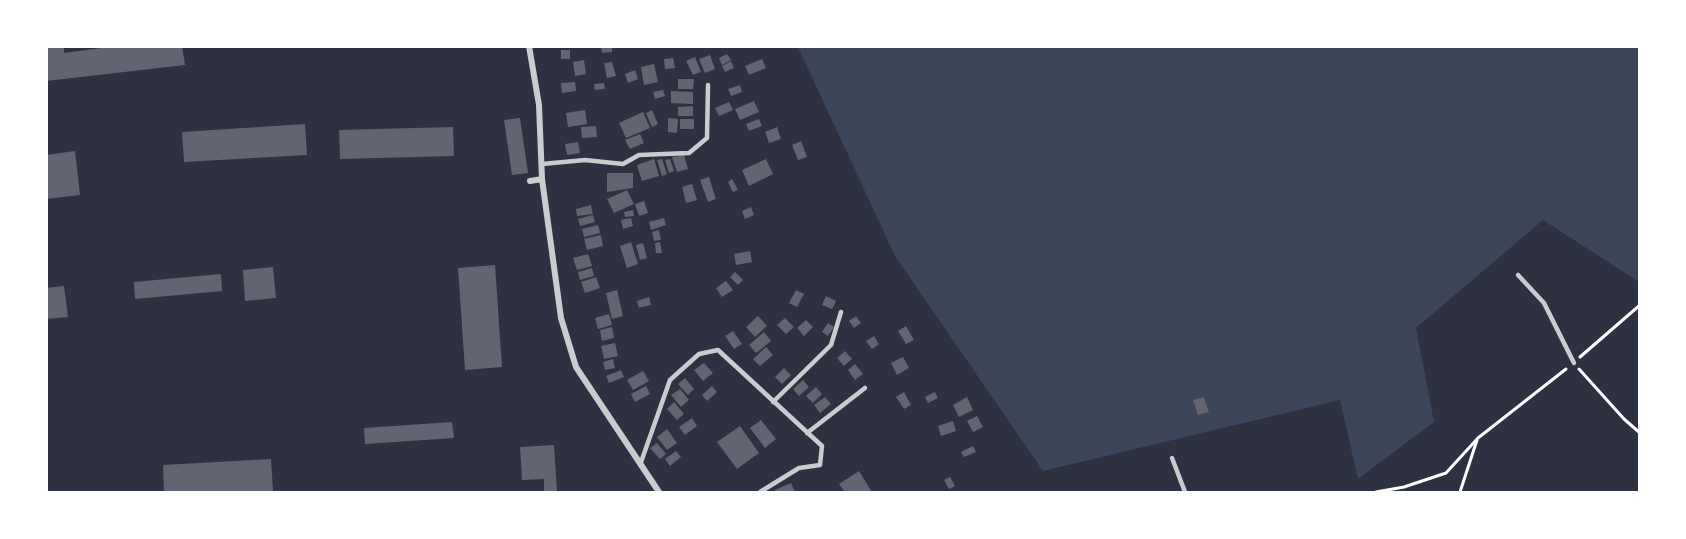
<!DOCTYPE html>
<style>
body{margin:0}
#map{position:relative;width:1686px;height:539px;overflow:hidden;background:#2d3142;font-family:Rubik,sans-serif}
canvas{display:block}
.frame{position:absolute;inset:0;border:48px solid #fff;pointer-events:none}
</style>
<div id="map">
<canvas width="1686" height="539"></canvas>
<div class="frame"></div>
</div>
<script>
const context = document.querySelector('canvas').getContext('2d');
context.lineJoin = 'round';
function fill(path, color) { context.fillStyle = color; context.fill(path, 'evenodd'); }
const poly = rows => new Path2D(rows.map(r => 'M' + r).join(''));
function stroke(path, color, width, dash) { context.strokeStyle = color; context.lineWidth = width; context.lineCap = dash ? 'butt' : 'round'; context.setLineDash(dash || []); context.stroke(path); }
fill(poly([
 [798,47,1639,47,1639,282,1543,220,1416,328,1434,422,1358,479,1340,400,1043,471,895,256]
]), '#3c4559');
fill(poly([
 [46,46,64,46,64,53,116,46,182,46,185,65,46,81],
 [601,46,612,46,612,52,602,53],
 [561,50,570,50,570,59,561,59],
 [727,54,731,60,722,65,719,58],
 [710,55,715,69,705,73,699,59],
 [695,57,701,72,693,75,686,61],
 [673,58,675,68,665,69,664,59],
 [762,59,766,68,749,75,745,66],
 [584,60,586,74,575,76,573,62],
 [731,61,734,68,725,72,722,66],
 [612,62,616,76,607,78,604,63],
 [654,64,658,82,644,85,641,67],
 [635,70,638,79,628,83,625,74],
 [678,79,694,79,693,89,678,89],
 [575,82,576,91,562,93,561,83],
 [604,83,605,89,595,90,594,84],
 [740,85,742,92,731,96,728,89],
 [663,90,665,96,655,99,653,92],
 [671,91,693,92,693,104,671,103],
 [754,101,759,112,740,120,735,109],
 [729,102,733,110,719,116,715,108],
 [693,106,693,116,678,116,678,107],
 [585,110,587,124,568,127,566,113],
 [652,110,658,124,652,127,646,113],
 [643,112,650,128,626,138,619,123],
 [520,118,528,173,512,175,504,120],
 [668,118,678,119,677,133,668,132],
 [680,119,694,119,694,129,680,129],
 [759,119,762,126,749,131,746,124],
 [305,124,307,155,184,162,182,132],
 [596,126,597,137,582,138,581,127],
 [453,127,454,156,340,159,339,130],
 [777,127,781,139,769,143,765,132],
 [640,134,644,143,630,149,625,140],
 [801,141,807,157,798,160,792,145],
 [578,142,580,153,567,155,565,144],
 [75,151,80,195,46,199,46,155],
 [684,155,688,169,677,172,672,157],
 [654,159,659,176,642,181,637,165],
 [662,159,667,174,662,176,657,160],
 [670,159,674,171,669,173,665,160],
 [766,159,773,174,749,186,742,170],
 [607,173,633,173,633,188,607,192],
 [709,177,716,199,708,202,700,180],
 [732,179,738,190,733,192,728,182],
 [692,184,697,200,686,203,682,187],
 [627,190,634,204,614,213,607,199],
 [644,201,648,213,639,216,635,204],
 [591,205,593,214,577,216,576,209],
 [751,207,754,215,745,219,742,211],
 [633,210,634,216,625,217,624,212],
 [593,215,595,222,580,226,578,219],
 [631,218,633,226,623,229,621,220],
 [664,218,666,225,651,230,649,222],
 [598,225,600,233,584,237,582,229],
 [659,230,661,240,654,241,652,232],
 [601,235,603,246,587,250,584,239],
 [631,242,638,264,627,268,620,246],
 [660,242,662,253,656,253,655,243],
 [643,243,647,258,640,260,636,245],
 [750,251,752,262,736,265,734,254],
 [588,254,592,266,577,270,573,258],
 [495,265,502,367,465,370,458,268],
 [273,267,276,298,245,301,243,270],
 [592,268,594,276,580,280,578,272],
 [735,272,743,280,738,285,730,277],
 [221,274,222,291,135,299,134,282],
 [596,277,600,288,585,293,581,282],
 [726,281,733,290,722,297,716,288],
 [64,286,68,317,46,319,46,288],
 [617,290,623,316,612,319,606,293],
 [796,290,804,294,797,307,789,303],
 [826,296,836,301,832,309,822,305],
 [649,297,651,305,639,308,637,301],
 [609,314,612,325,598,329,595,318],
 [758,316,767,326,755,337,746,327],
 [856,316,861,323,854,328,849,321],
 [785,318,794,327,786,334,777,325],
 [806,320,813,327,804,336,797,328],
 [828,323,834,327,828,336,822,332],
 [906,326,914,340,906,344,898,331],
 [612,327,614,338,602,341,600,330],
 [733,331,742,344,734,349,725,336],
 [764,332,771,341,756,353,749,345],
 [874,336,879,344,872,349,866,341],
 [615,343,618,356,604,359,601,346],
 [766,347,773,355,760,366,753,359],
 [845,351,852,359,844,366,837,358],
 [903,357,909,368,897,375,891,363],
 [613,359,615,368,605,370,603,362],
 [704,363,713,373,703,381,694,370],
 [855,364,863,374,855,380,848,370],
 [784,368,791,375,782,384,775,377],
 [621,370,624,377,609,383,606,376],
 [643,371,649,381,633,390,627,380],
 [685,378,694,389,688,395,678,384],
 [803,380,809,387,799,396,793,389],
 [646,386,650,394,635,402,631,394],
 [712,386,717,392,707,401,702,395],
 [816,387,822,394,813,403,806,396],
 [680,389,689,400,681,407,671,395],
 [904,392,911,405,904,409,896,397],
 [935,392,938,398,928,403,925,397],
 [825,397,831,404,820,413,814,405],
 [967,397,973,410,959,417,953,405],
 [1204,397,1209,412,1198,415,1193,400],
 [674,402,684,414,677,420,667,409],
 [977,416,983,427,973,432,967,421],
 [692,418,697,426,685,435,679,427],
 [761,420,776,439,765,448,750,428],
 [953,421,956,431,941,436,938,426],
 [452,422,454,438,365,444,364,428],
 [740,426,759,453,737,469,717,442],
 [667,429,677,443,667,450,657,437],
 [657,443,666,454,660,459,650,448],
 [554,445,557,492,544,492,544,479,522,480,520,447],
 [973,446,976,452,964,457,961,452],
 [676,451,681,457,670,466,665,459],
 [271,459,273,491,164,492,163,465],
 [859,471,872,492,845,492,839,484],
 [950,477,955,486,949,489,944,480],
 [791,483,795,492,776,492,775,490]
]), '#626471');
stroke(poly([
 [1580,357,1640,305],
 [1579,369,1624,419,1640,433],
 [1376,492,1404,487,1446,473,1478,438,1566,369],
 [1460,492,1477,440]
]), '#fff', 3);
stroke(poly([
 [542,164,585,160,623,164,639,155,689,153,707,138,708,85],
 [1518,275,1544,303,1574,363],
 [773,402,831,345,841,312],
 [807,433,865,388],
 [1172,458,1185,492],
 [640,465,670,380,699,354,718,350,822,446,820,465,799,468,760,492]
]), '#caccd0', 4.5);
stroke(poly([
 [529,46,539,105,542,179],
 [530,181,542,179,561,318,576,367,659,492]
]), '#caccd0', 6);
</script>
